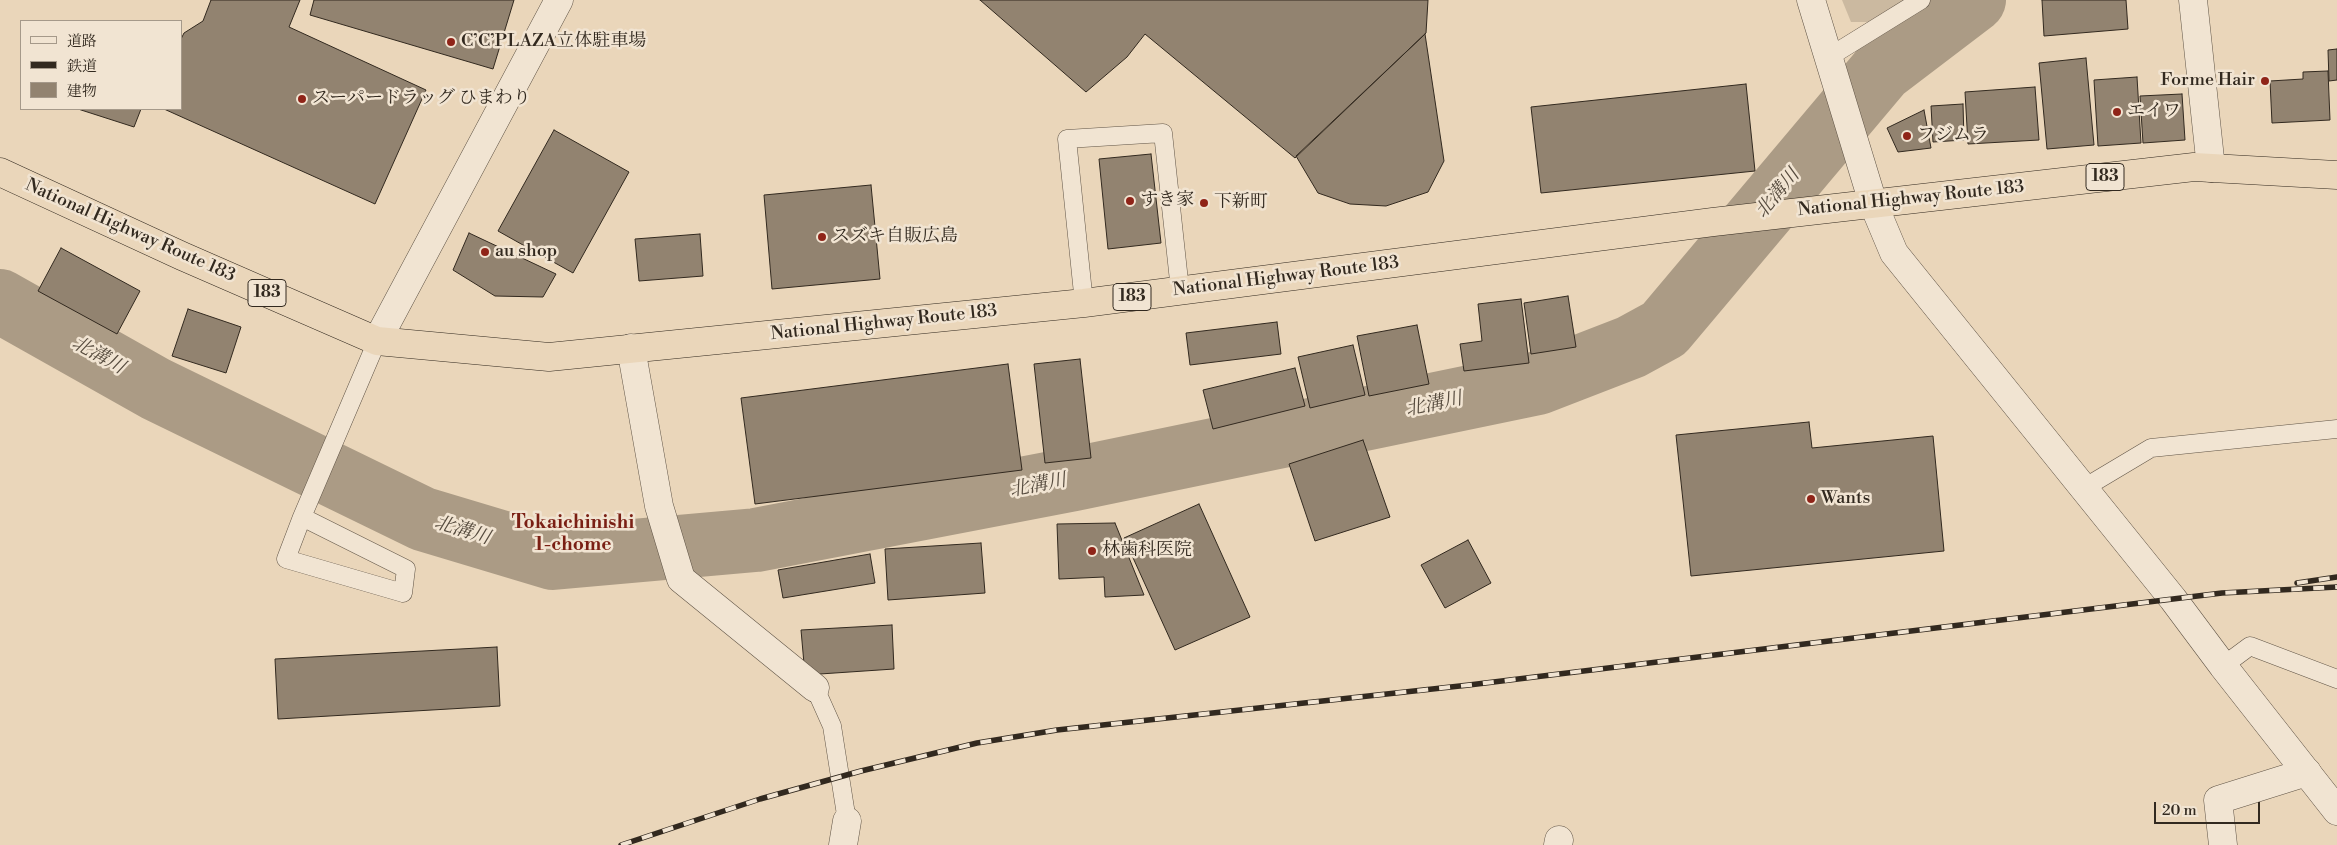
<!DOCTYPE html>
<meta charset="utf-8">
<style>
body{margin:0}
#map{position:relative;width:2337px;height:845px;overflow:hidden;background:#ead6ba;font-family:"Libre Bodoni","Noto Serif JP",serif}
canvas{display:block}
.legend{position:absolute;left:20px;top:20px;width:162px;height:90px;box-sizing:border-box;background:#f1e4d2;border:1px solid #a5998a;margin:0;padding:6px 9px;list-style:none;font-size:15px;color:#32291f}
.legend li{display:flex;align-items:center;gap:10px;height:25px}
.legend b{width:25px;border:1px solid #a5998a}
.scale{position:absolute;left:2154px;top:802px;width:106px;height:22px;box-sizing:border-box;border:2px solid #32291f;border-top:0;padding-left:6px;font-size:15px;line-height:18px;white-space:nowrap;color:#32291f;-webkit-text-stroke:4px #f1e4d2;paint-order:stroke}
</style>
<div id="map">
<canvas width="2337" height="845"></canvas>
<ul class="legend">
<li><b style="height:6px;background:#f1e4d2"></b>道路</li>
<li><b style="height:6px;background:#32291f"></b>鉄道</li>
<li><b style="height:14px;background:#928370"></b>建物</li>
</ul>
<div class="scale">20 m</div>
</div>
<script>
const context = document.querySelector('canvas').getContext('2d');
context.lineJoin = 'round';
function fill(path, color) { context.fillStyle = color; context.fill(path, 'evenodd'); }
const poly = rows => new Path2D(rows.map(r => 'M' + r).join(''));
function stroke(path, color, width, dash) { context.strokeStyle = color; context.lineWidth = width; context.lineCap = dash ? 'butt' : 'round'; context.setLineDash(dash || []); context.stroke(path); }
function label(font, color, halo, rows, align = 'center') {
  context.font = font + ' "Libre Bodoni","Noto Serif JP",serif'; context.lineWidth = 5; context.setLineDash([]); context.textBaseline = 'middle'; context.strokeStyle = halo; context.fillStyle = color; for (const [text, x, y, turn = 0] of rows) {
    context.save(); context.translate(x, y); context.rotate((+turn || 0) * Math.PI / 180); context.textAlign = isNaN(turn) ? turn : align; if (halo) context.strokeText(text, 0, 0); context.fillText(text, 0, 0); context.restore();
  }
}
fill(poly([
 [1842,0,1904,0,1868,22,1851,22]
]), '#cbb9a0');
stroke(poly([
 [0,301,156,389,423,519,553,558,756,540,1074,479,1538,383,1631,347,1664,329,1882,70,1974,0]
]), '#ab9b85', 64);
const building = poly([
 [211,0,300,0,289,27,426,90,375,204,164,109,181,109,181,39,184,33,203,21,211,0],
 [314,0,514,0,493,69,310,15,314,0],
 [980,0,1428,0,1426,33,1295,158,1145,34,1127,57,1086,92,980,0],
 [2042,0,2126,0,2128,29,2044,36,2042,0],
 [1425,34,1444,161,1428,192,1386,206,1350,204,1318,193,1296,156,1425,34],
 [2337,49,2337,80,2329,81,2328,50,2337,49],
 [2086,58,2094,145,2047,149,2039,63,2086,58],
 [2328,71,2330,120,2272,123,2270,81,2303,79,2303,72,2328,71],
 [2137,77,2141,143,2098,146,2094,80,2137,77],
 [1746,84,1755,171,1541,193,1531,107,1746,84],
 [2035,87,2039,140,1968,144,1965,92,2035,87],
 [2182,94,2185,140,2143,143,2140,96,2182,94],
 [1963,104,1964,140,1933,142,1931,106,1963,104],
 [78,109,141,109,134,127,78,109],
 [1924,110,1931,148,1898,152,1887,128,1924,110],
 [554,130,629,172,573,273,498,231,554,130],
 [1151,154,1161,243,1108,249,1099,159,1151,154],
 [871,185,880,279,772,289,764,195,871,185],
 [469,233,556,274,543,297,495,296,453,270,469,233],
 [700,234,703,276,639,281,635,239,700,234],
 [61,248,140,291,117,334,38,291,61,248],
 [1568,296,1576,347,1531,354,1524,303,1568,296],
 [1521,299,1529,363,1464,371,1460,344,1482,341,1478,304,1521,299],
 [188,309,241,327,226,373,172,356,188,309],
 [1277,322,1281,354,1190,365,1186,333,1277,322],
 [1417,325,1429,384,1369,396,1357,336,1417,325],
 [1353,345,1365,395,1310,408,1298,357,1353,345],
 [1080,359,1091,458,1045,463,1034,364,1080,359],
 [1008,364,1022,470,755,504,741,398,1008,364],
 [1295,368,1305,406,1213,429,1203,390,1295,368],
 [1809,422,1812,448,1933,436,1944,551,1691,576,1676,435,1809,422],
 [1363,440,1390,517,1315,541,1289,464,1363,440],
 [1199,504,1250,617,1175,650,1124,538,1199,504],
 [1115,523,1144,595,1105,597,1104,577,1059,579,1057,524,1115,523],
 [1468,540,1491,583,1445,608,1421,565,1468,540],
 [981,543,985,593,888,600,885,549,981,543],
 [870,554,875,583,783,598,778,570,870,554],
 [892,625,894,669,805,675,801,630,892,625],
 [497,647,500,706,278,719,275,659,497,647]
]);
fill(building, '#928370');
stroke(building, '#32291f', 1);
const service = poly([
 [1829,57,1921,0],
 [1084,303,1067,139,1163,133,1180,290],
 [2084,488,2151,448,2337,429],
 [302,517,406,569,403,593,286,559,302,517,377,341],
 [2223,666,2250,646,2337,679],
 [815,688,832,726,847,821]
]);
const minor = poly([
 [1811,0,1873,203],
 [2193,0,2211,168],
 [377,341,559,0],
 [631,348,659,506,681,579,815,688],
 [843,845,847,821],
 [1558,845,1559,840],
 [2223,845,2218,800,2307,772]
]);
const tertiary = poly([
 [1873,203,1894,253,2173,599,2223,666,2337,811]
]);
const trunk = poly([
 [0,172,182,256,377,341,549,357,1084,303,1713,222,2194,167,2337,175]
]);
stroke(service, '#605446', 19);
stroke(minor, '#605446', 29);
stroke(tertiary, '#605446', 29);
stroke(trunk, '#32291f', 29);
stroke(service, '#f1e4d2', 18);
stroke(minor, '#f1e4d2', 28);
stroke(tertiary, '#f1e4d2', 28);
stroke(trunk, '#ead6ba', 28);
const rail = poly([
 [2297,583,2337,577],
 [621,845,760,799,861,771,977,743,1057,730,1469,685,2222,593,2337,587]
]);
stroke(rail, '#32291f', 5.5);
stroke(rail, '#f1e4d2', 4, [11]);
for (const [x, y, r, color] of [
 [451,42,5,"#8f2418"],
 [2265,81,5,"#8f2418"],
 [302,99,5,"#8f2418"],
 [2117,112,5,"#8f2418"],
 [1907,136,5,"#8f2418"],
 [1130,201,5,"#8f2418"],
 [1204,203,5,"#8f2418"],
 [822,237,5,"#8f2418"],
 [485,252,5,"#8f2418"],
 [1811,499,5,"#8f2418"],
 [1092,551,5,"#8f2418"]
]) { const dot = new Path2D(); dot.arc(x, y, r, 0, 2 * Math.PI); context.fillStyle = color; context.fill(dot); stroke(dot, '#f1e4d2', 2); }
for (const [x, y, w] of [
 [2105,177,38],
 [267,293,38],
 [1132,297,38]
]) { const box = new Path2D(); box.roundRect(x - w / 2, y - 13.5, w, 27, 4); context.fillStyle = '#f1e4d2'; context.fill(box); stroke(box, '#32291f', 1); }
label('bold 16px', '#32291f', null, [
 ["183",2105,177],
 ["183",267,293],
 ["183",1132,297]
]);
label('18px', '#32291f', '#f1e4d2', [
 ["C’C’PLAZA立体駐車場",461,42],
 ["Forme Hair",2255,81,"right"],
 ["スーパードラッグ ひまわり",312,99],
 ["エイワ",2127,112],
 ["フジムラ",1917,136],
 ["すき家",1140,201],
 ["下新町",1214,203],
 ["スズキ自販広島",832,237],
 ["au shop",495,252],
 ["Wants",1821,499],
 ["林歯科医院",1102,551]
], 'left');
label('18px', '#32291f', '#f1e4d2', [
 ["National Highway Route 183",1911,199,-6],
 ["National Highway Route 183",130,231,24],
 ["National Highway Route 183",1286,277,-7],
 ["National Highway Route 183",884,323,-6]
]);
label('italic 19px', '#564b3e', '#f1e4d2', [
 ["北溝川",1778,194,-50],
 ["北溝川",98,356,29],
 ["北溝川",1434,405,-12],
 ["北溝川",1038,486,-11],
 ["北溝川",462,531,17]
]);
label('bold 19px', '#7a1f14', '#f1e4d2', [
 ["Tokaichinishi",573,523],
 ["1-chome",573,545]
]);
</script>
